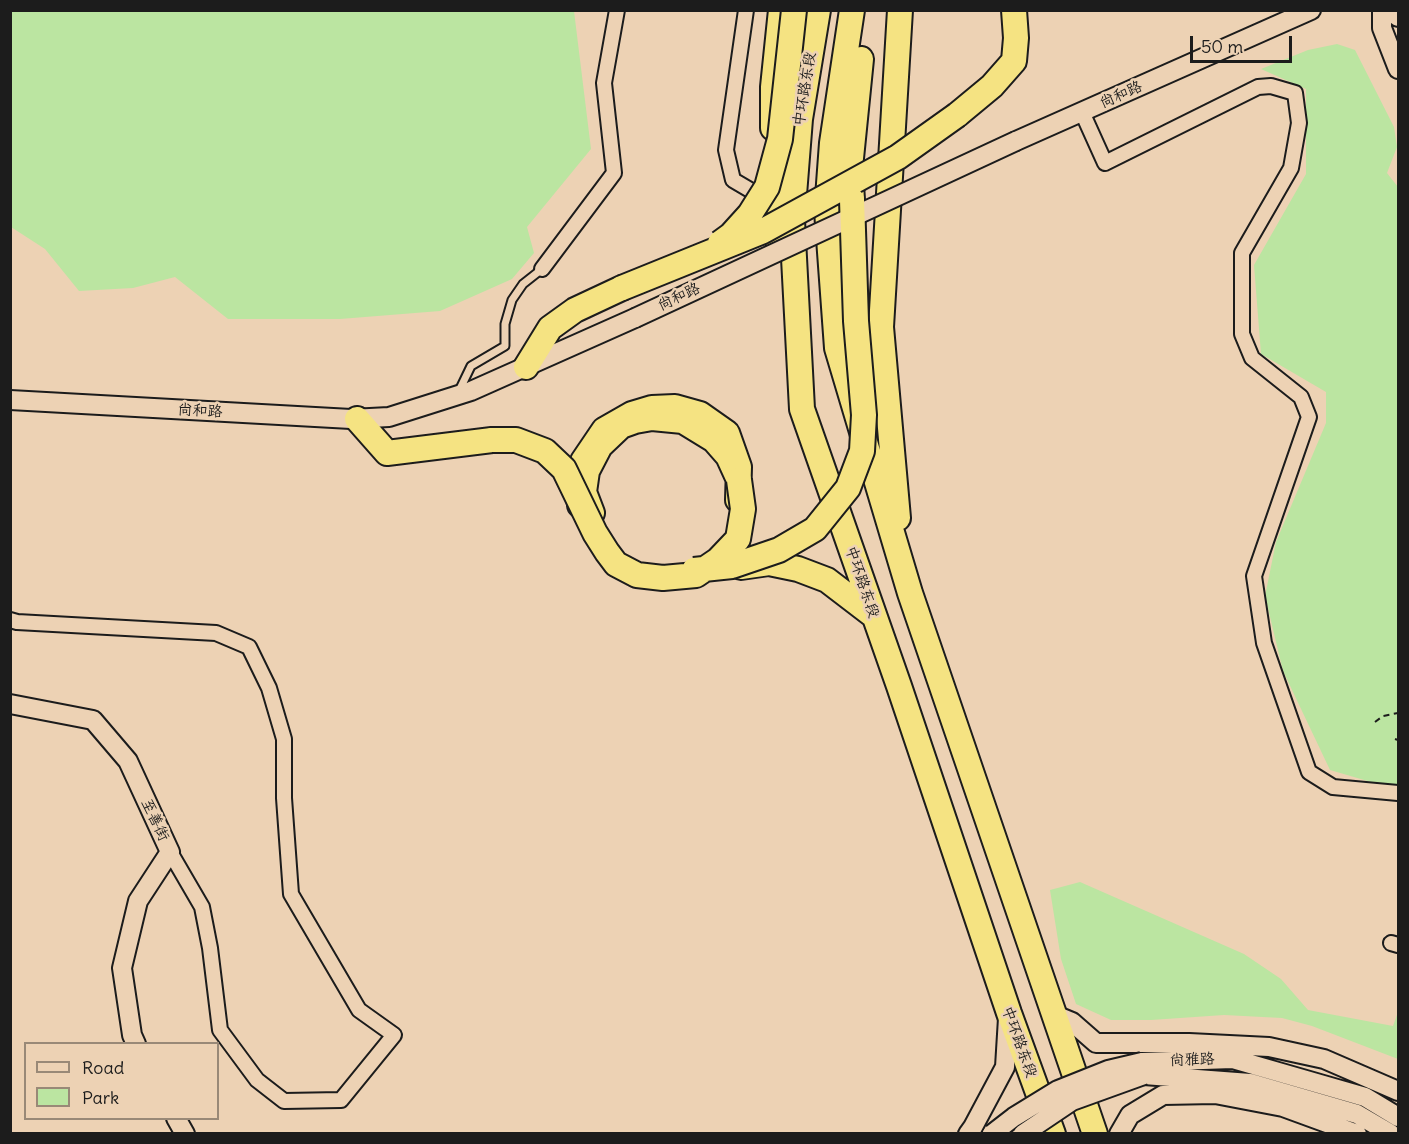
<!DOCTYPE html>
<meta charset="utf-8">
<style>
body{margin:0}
#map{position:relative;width:1409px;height:1144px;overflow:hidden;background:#edd2b4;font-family:Delius,sans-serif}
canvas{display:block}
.frame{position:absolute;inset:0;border:12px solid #1c1c1c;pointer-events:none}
.legend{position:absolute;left:24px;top:1042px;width:195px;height:78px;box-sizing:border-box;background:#edd2b4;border:2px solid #998977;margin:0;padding:8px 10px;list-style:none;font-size:18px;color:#1c1c1c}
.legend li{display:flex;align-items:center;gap:12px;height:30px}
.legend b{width:30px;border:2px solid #998977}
.scale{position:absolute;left:1190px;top:36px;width:102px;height:27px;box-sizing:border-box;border:3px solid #1c1c1c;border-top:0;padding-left:8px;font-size:18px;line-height:21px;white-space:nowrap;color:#1c1c1c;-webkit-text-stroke:4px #edd2b4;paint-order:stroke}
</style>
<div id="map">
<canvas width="1409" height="1144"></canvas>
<div class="frame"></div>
<ul class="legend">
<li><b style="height:8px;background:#edd2b4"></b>Road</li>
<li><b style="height:16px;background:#bbe5a1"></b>Park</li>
</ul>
<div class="scale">50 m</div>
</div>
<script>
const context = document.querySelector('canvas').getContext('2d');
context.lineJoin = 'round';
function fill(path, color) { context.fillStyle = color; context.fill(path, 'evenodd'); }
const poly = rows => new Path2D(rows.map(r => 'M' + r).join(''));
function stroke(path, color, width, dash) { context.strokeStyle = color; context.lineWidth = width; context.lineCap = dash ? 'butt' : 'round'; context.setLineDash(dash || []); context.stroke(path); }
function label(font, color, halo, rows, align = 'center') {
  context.font = font + ' Delius,"LXGW WenKai TC",sans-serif'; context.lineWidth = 5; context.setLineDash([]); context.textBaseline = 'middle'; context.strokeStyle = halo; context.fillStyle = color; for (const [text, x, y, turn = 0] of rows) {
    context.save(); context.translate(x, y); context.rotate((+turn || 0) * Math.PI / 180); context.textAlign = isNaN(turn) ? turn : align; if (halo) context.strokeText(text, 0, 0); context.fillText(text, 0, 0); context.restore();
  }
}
fill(poly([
 [10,11,574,11,591,149,527,227,534,253,512,279,440,311,340,319,228,319,175,277,133,288,79,291,45,249,11,227],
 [1337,44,1355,50,1394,127,1397,147,1387,173,1398,187,1398,785,1371,782,1330,770,1283,671,1265,596,1276,542,1326,423,1326,392,1261,354,1254,265,1306,174,1306,89,1261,69,1308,50],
 [1080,882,1244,954,1281,979,1308,1010,1393,1026,1398,1012,1398,1059,1312,1026,1282,1018,1224,1015,1151,1020,1111,1020,1076,1004,1061,959,1050,890]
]), '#bbe5a1');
const lane = poly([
 [458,393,471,366,505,346,505,324,512,300,523,284,542,269]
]);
const street = poly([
 [746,10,726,150,733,180,767,200],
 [1082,112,1105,163,1258,87,1271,86,1295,93,1299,123,1291,168,1242,253,1242,334,1252,358,1301,397,1309,417,1254,576,1264,643,1309,772,1333,787,1398,793],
 [542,269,614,173,604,83,617,10],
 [10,620,17,622,216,633,249,647,269,688,284,739,284,798,291,894,359,1010,394,1035,341,1100,284,1101,257,1080,220,1030,210,948,202,907,170,852],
 [1391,943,1398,945]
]);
const secondary = poly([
 [1382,10,1382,28,1398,69],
 [1396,10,1398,17],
 [1016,141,1311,10],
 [10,400,351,419,389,417,471,391,635,318],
 [10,704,93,720,128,761,170,852,138,901,122,968,132,1035,136,1044],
 [1055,1015,1072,1022,1096,1043,1189,1043,1269,1047,1324,1059,1398,1091],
 [1142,1062,1233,1059,1365,1097,1398,1117],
 [1144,1075,1250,1083,1357,1114,1391,1134],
 [176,1118,185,1134],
 [968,1134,973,1127,1005,1067,1008,1018],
 [1119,1134,1130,1115,1163,1095,1215,1094,1283,1107,1357,1134]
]);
const highway = poly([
 [818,10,800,119,792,220,802,409,899,686,1009,1013,1053,1134],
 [852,10,832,143,827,211,837,348,910,593,1095,1134],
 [957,115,992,86,1014,61,1016,38,1014,10],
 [773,128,773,87,781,10],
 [774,165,778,241],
 [852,200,850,168,861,59],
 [526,367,550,328,575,310,622,288],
 [357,419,387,453,492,440],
 [580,505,578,482,583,461,604,430,632,414,652,408,675,407,700,414,727,433,739,467,738,500],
 [592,513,584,492,587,471,600,446,621,426,635,421,652,418,683,421,714,440,728,456,739,480],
 [898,518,881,327,900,10],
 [741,567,769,563,798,569,827,580,874,616]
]);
stroke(lane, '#1c1c1c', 11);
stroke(street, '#1c1c1c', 18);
stroke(secondary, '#1c1c1c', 22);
stroke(highway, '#1c1c1c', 28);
stroke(poly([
 [1375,722,1383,716,1398,713],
 [1395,739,1398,740]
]), '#1c1c1c', 2, [6, 4.5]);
stroke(lane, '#edd2b4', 7);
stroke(street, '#edd2b4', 14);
stroke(secondary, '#edd2b4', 18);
stroke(highway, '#f5e382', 24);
const secondaryBridge = poly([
 [635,318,1016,141],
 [992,1134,1014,1117,1058,1090,1108,1070,1142,1062],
 [1023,1134,1072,1101,1144,1075]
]);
const highwayBridge = poly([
 [720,243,731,235,750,214,767,187,780,139,794,10],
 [622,288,763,231,898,157,957,115],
 [492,440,516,440,545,451,564,469,595,533,607,552,616,564,637,575,663,578,696,575,718,560,738,539,743,509,739,480],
 [694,570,732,566,779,550,815,529,848,488,862,451,864,415,856,321,852,200]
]);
stroke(secondaryBridge, '#1c1c1c', 22, []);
stroke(highwayBridge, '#1c1c1c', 28, []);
stroke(secondaryBridge, '#edd2b4', 18);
stroke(highwayBridge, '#f5e382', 24);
label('15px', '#1c1c1c', '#edd2b4', [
 ["中环路东段",805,89,-81],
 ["尚和路",1121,95,-24],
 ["尚和路",679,297,-25],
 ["尚和路",200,411,3],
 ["中环路东段",862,582,71],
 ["至善街",155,820,65],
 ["中环路东段",1019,1042,70],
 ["尚雅路",1192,1060,-2]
]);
</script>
